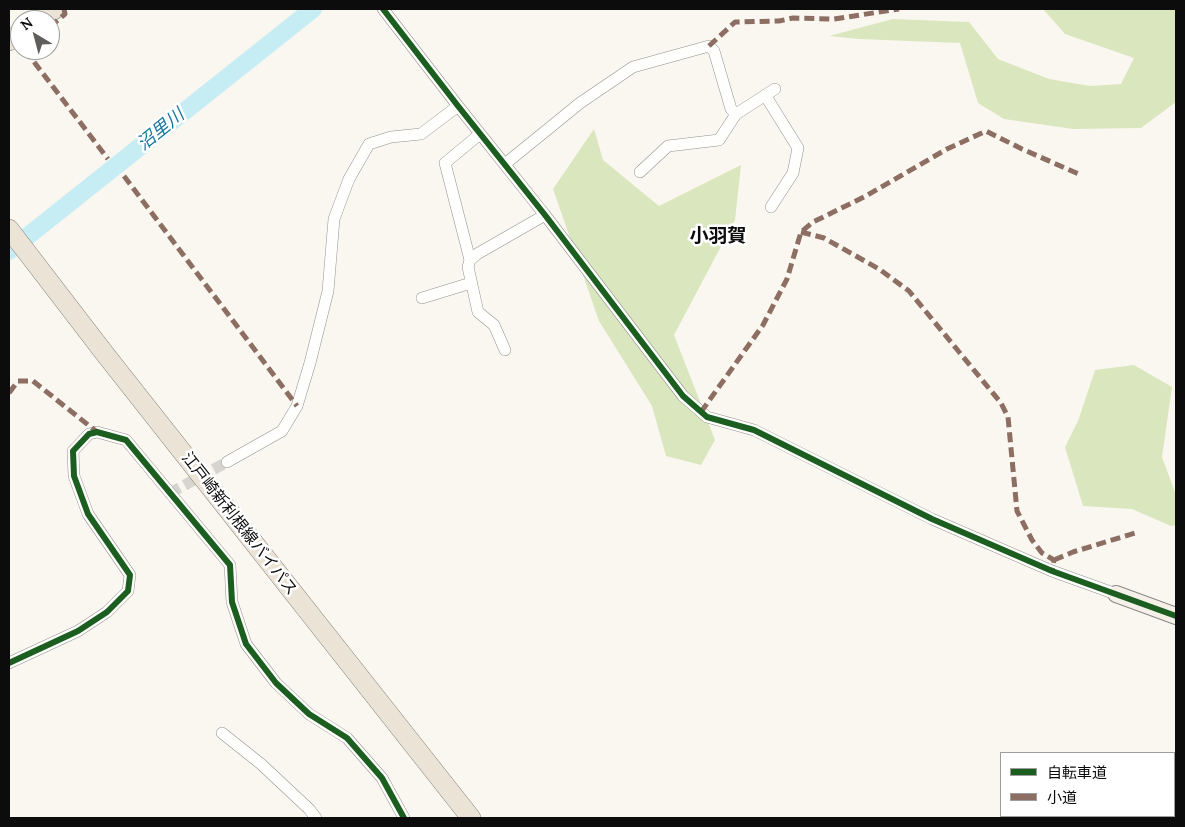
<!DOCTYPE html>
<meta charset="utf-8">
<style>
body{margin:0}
#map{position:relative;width:1185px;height:827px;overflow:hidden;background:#faf7f0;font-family:Lora,"Noto Sans JP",serif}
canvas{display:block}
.frame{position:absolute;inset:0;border:10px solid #0c0c0c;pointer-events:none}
.legend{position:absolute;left:1000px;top:752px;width:175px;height:65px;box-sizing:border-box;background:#fff;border:1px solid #9e9e9e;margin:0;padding:6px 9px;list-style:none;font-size:15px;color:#0c0c0c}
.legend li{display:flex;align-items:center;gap:10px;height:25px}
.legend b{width:25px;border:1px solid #9e9e9e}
.north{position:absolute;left:10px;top:10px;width:50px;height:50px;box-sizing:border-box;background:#fff;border:1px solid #9e9e9e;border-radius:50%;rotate:323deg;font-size:14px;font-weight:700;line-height:20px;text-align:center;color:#0c0c0c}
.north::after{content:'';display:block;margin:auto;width:18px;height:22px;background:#5f5e5c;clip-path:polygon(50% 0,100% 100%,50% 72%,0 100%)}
</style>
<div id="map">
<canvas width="1185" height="827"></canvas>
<div class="frame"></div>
<ul class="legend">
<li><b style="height:6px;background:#1b5e20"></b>自転車道</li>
<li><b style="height:6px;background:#8d6e63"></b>小道</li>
</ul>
<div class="north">N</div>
</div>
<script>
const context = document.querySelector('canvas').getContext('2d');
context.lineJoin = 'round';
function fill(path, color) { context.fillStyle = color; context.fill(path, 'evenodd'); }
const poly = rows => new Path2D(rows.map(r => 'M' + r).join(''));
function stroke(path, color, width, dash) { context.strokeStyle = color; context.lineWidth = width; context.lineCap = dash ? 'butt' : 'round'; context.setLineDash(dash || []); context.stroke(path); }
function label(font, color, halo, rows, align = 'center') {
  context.font = font + ' Lora,"Noto Sans JP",serif'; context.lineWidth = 5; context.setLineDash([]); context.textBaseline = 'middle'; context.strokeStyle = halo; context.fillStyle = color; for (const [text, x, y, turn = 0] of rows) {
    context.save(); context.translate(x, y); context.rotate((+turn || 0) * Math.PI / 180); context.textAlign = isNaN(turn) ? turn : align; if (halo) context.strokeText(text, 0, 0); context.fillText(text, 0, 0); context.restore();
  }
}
fill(poly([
 [1043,9,1176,9,1176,102,1141,128,1073,129,1004,119,978,103,960,43,859,39,829,36,893,19,969,22,998,59,1049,79,1090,86,1121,84,1134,58,1065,34],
 [594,129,603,160,659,206,741,165,735,220,674,335,715,440,701,465,666,456,652,406,599,321,553,189],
 [1134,365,1172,387,1162,457,1176,495,1176,525,1171,526,1132,509,1083,506,1065,447,1078,421,1095,370]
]), '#dae6be');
stroke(poly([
 [9,251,313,9]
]), '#c6ecf4', 18);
stroke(poly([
 [170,493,227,462]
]), '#d6d4ce', 11, [11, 5.5]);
const street = poly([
 [383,9,458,106,545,215,683,396,707,417,754,430,932,519,1052,571,1116,594],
 [765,95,798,148,793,173,771,207],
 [505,164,580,103,633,67,709,46,714,51,731,109,736,114,775,89],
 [640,172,668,146,719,140,736,114],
 [470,260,445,163,480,134],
 [422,298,471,283],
 [505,350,494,325,478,312,468,267,470,260,477,254,545,215],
 [227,462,282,431,297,406,310,363,328,291,334,219,349,179,369,144,391,137,421,134,458,106],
 [9,663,78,631,107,612,128,591,130,575,88,514,74,476,73,451,89,434,97,432,126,440,230,565,232,602,246,644,276,683,309,714,347,738,382,778,404,818],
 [222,733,261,764,309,809,316,818]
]);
const secondary = poly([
 [1116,594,1176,616]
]);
const primary = poly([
 [39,20,55,9],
 [9,41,20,33],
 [9,229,105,354,471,818]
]);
stroke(street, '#93928f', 12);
stroke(secondary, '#8a8885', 18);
stroke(primary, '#807f7c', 20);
stroke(street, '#fefefd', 11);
stroke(secondary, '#f5f1e8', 16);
stroke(primary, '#ece3d7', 19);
stroke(poly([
 [50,27,65,14,64,9],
 [709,46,735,22,779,21,793,18,834,19,899,9],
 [25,50,108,159],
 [124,176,297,406],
 [801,232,824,238,879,269,909,291,1001,403,1008,417,1017,511,1032,540,1042,553,1054,560,1052,571],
 [9,393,18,381,33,381,97,432],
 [701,412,763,325,787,279,801,232,813,222,864,197,947,149,986,131,1022,149,1081,175],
 [1054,560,1073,552,1135,533]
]), '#8d6e63', 5, [10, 5]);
stroke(poly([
 [383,9,458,106,545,215,683,396,707,417,754,430,932,519,1052,571,1176,616],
 [9,663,78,631,107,612,128,591,130,575,88,514,74,476,73,451,89,434,97,432,126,440,230,565,232,602,246,644,276,683,309,714,347,738,382,778,404,818]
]), '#1b5e20', 6);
label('16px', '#0c0c0c', '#fff', [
 ["江戸崎新利根線バイパス",239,524,52]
]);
label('italic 18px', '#16789d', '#fff', [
 ["沼里川",161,130,-39]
]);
label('bold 19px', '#0c0c0c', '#fff', [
 ["小羽賀",718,237]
]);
</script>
